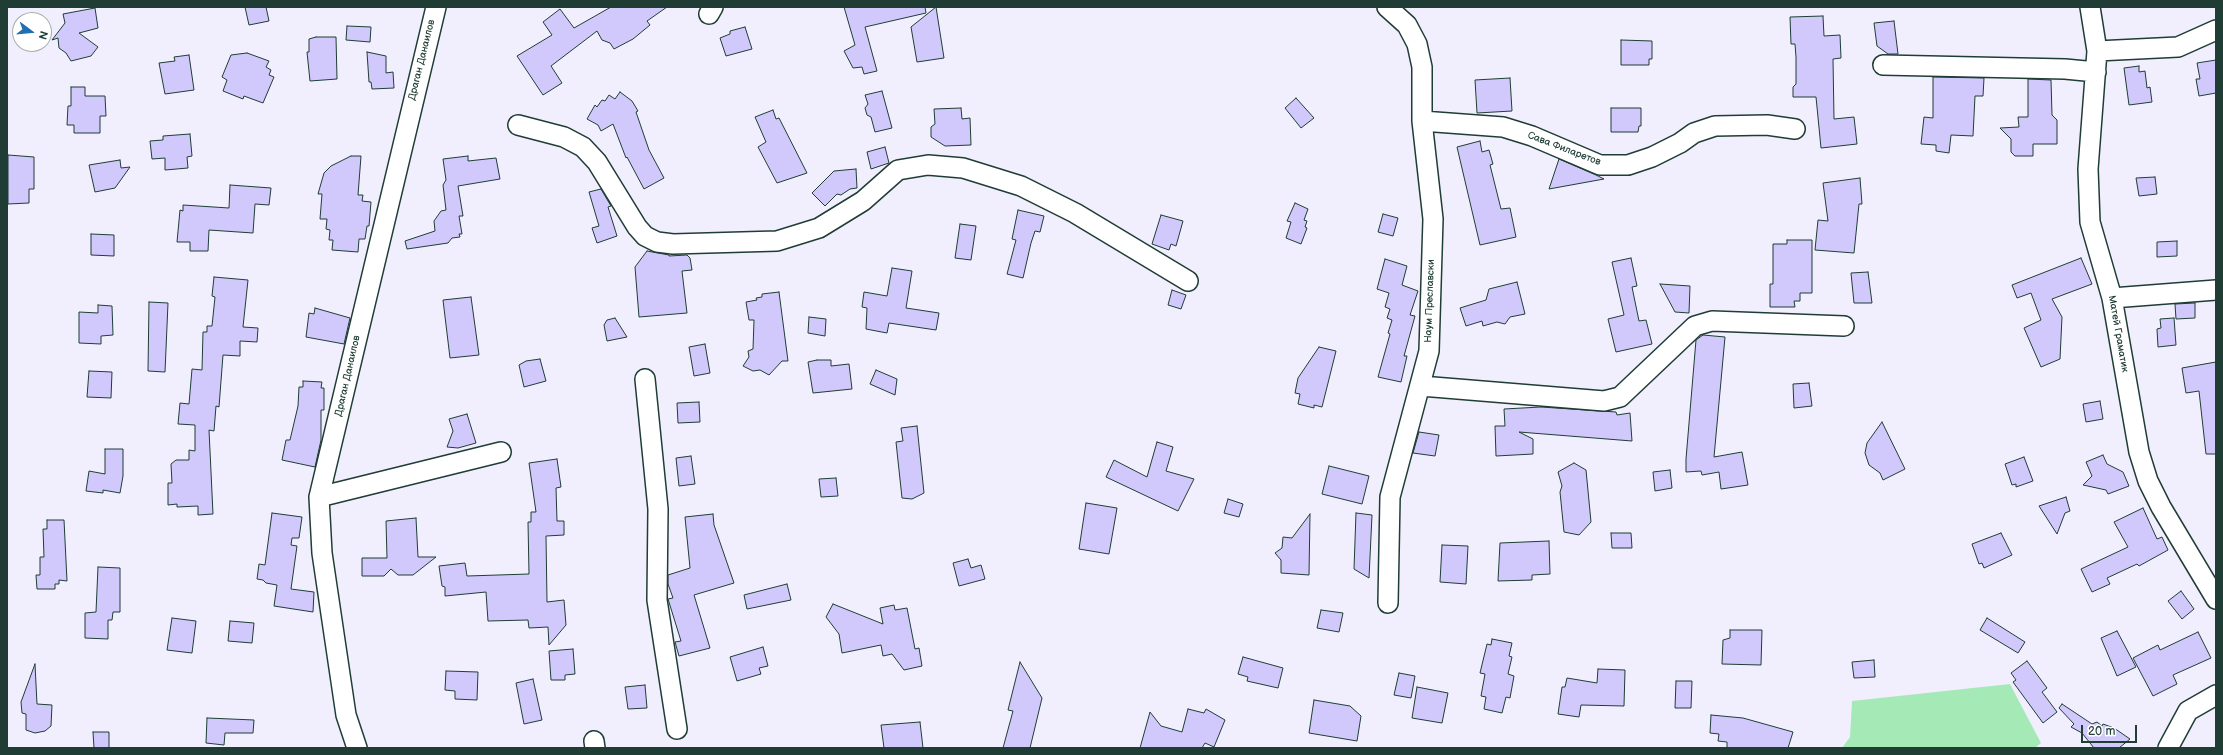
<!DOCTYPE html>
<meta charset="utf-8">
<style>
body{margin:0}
#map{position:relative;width:2223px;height:755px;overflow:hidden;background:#f1effe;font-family:"Balsamiq Sans",sans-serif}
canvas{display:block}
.frame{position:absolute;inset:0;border:8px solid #1f3d34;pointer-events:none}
.north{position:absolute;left:12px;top:12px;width:40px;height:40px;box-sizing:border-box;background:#fff;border:1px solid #a5b1ae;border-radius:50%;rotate:106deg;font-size:11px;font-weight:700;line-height:16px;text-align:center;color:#1f3d34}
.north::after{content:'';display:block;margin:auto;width:14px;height:18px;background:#1f6fb2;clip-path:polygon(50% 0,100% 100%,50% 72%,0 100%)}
.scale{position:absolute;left:2081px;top:725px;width:56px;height:18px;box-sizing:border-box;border:2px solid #1f3d34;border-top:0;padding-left:5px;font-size:12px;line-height:14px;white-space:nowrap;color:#1f3d34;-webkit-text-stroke:3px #fff;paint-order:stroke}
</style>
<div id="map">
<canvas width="2223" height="755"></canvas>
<div class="frame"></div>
<div class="north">N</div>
<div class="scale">20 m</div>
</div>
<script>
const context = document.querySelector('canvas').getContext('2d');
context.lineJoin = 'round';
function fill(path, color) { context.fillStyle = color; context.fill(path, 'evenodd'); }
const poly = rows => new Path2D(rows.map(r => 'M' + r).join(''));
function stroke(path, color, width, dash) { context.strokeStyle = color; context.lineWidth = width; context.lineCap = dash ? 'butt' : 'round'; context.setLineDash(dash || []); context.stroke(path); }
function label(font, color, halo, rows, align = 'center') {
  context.font = font + ' "Balsamiq Sans",sans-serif'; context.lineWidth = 3; context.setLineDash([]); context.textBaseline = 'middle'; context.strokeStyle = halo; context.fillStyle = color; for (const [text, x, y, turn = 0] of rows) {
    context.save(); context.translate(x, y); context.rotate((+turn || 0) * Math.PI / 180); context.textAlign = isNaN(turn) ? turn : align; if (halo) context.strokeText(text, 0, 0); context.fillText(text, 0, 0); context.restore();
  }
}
fill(poly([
 [2010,684,2041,743,2035,748,1842,748,1850,737,1852,701]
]), '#a5eab6');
const building = poly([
 [245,7,266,7,269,21,249,25,245,7],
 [611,7,667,7,647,21,650,25,633,39,614,49,610,43,602,40,597,31,551,66,562,83,543,95,517,56,552,35,543,22,560,9,574,28,611,7],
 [844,7,925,7,926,13,865,27,877,71,864,74,862,67,853,68,844,51,855,45,844,7],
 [936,7,944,58,917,62,911,27,936,7],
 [95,8,98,28,79,33,98,47,91,56,71,61,66,53,59,48,58,38,52,40,65,23,63,14,95,8],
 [1823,16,1824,36,1840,35,1841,58,1833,59,1834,119,1854,117,1857,144,1821,148,1816,97,1793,97,1793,87,1796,84,1796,57,1795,44,1791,44,1790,17,1823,16],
 [1894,21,1898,54,1888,54,1877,46,1874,23,1894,21],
 [347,26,371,27,370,42,346,40,347,26],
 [745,27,752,49,726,56,720,38,730,34,730,31,745,27],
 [316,37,336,37,337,79,310,81,307,52,309,52,309,39,316,37],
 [1621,40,1652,41,1652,59,1649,59,1649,65,1621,65,1621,40],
 [367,52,386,56,386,73,393,72,394,88,372,89,371,82,369,82,367,52],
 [247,53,269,61,266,67,271,70,269,75,274,77,263,103,244,96,243,99,223,91,227,80,222,77,231,55,247,53],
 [189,55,194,90,165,94,159,63,175,61,174,57,189,55],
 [2216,60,2216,93,2199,96,2196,79,2200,79,2197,63,2216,60],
 [2139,66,2139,72,2145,71,2147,88,2150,87,2152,102,2129,105,2124,68,2139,66],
 [1933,77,1984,78,1983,96,1975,96,1973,136,1951,135,1949,153,1936,151,1936,145,1921,144,1924,117,1933,118,1933,77],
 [1510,78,1512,111,1477,113,1475,80,1510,78],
 [2028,79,2051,80,2052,115,2057,120,2057,144,2033,144,2033,156,2015,156,2011,152,2011,139,2000,128,2019,127,2018,117,2028,117,2028,79],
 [71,87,85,87,85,96,105,96,106,116,100,116,100,133,74,133,74,125,67,125,68,106,71,106,71,87],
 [882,91,892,128,875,132,871,117,867,115,865,108,868,104,865,95,882,91],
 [620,92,632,101,638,111,636,112,649,150,664,178,644,189,627,157,626,158,613,124,601,131,598,125,587,119,595,105,597,107,602,100,605,101,609,95,615,99,620,92],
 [1296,98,1314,118,1301,128,1285,108,1296,98],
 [961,108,962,119,970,118,971,145,945,146,931,137,931,127,935,124,934,109,961,108],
 [1611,108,1641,108,1641,126,1639,126,1638,132,1611,132,1611,108],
 [773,110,776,119,779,118,807,173,777,183,758,147,766,142,755,117,773,110],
 [190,134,192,156,187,157,188,168,165,170,165,158,152,159,150,141,163,140,163,136,190,134],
 [1480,141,1482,152,1489,150,1493,164,1490,165,1501,209,1510,208,1516,237,1480,245,1457,147,1480,141],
 [885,147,889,163,871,169,867,152,885,147],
 [8,155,34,157,34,189,29,189,29,203,8,204,8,155],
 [351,156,361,156,358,195,363,195,362,201,371,202,369,226,367,226,365,239,359,239,358,252,332,250,333,240,329,240,330,230,326,229,327,219,320,219,322,194,318,194,324,173,331,166,351,156],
 [468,156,468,161,496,158,500,179,458,186,463,216,459,216,462,234,459,234,460,237,452,238,448,243,407,249,405,241,435,231,434,221,441,211,446,210,443,185,446,180,443,159,468,156],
 [1559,159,1596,175,1604,179,1549,189,1559,159],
 [120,160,121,168,130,167,115,188,95,192,89,165,120,160],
 [856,169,857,188,850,189,841,195,837,194,825,206,812,193,834,171,856,169],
 [2155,177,2157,194,2139,196,2136,178,2155,177],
 [1860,178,1862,204,1859,204,1854,253,1815,250,1818,220,1828,221,1823,183,1860,178],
 [230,185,271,188,269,205,255,204,253,233,209,230,208,251,190,251,190,242,177,242,180,210,183,211,183,205,229,208,230,185],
 [601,189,611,206,608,207,617,236,597,243,592,228,599,226,589,192,601,189],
 [1295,203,1308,209,1304,220,1307,221,1305,227,1307,228,1301,244,1286,238,1291,222,1287,221,1295,203],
 [1018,210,1044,216,1040,232,1035,231,1031,243,1023,278,1007,274,1016,240,1012,239,1018,210],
 [1383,214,1398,218,1393,236,1378,232,1383,214],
 [1161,215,1183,221,1176,246,1171,244,1169,250,1152,244,1161,215],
 [960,224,976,226,971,260,955,258,960,224],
 [91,234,114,235,114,256,91,255,91,234],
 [1787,240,1812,240,1812,293,1800,293,1800,301,1794,301,1795,307,1770,307,1770,284,1773,284,1773,244,1787,244,1787,240],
 [2177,241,2177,256,2157,257,2157,242,2177,241],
 [647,251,669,255,669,256,687,255,690,258,692,270,682,271,687,313,639,317,635,267,647,251],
 [1631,258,1637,286,1632,287,1639,321,1646,320,1652,344,1616,352,1608,319,1624,315,1612,262,1631,258],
 [2081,258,2092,284,2052,299,2062,317,2060,359,2041,367,2024,328,2041,320,2031,293,2017,298,2012,285,2081,258],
 [1385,259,1407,266,1402,285,1418,291,1410,315,1415,316,1404,356,1407,356,1401,382,1378,377,1390,334,1388,333,1392,320,1387,318,1390,309,1385,307,1389,293,1377,289,1385,259],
 [892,268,912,271,906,308,939,313,936,330,889,323,887,333,866,329,867,308,862,307,864,292,887,296,892,268],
 [1868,272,1872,303,1854,303,1851,273,1868,272],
 [214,277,248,280,243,327,258,328,257,342,240,341,240,356,223,355,219,407,216,406,214,431,209,430,213,514,198,515,198,506,177,507,177,504,168,505,168,483,172,483,171,464,176,460,189,460,189,450,195,451,195,425,178,424,180,403,189,404,192,369,202,370,203,332,207,332,207,326,212,326,215,297,212,296,214,277],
 [1517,282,1525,314,1510,317,1505,324,1497,322,1483,326,1482,321,1466,326,1460,308,1486,300,1489,289,1517,282],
 [1660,284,1690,286,1689,313,1675,312,1660,284],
 [1172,290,1186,295,1181,309,1168,305,1172,290],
 [779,292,788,361,782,361,769,375,760,370,753,371,743,366,749,357,748,351,753,349,754,320,749,320,746,302,757,300,756,298,762,297,762,294,779,292],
 [471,297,479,355,450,358,443,300,471,297],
 [149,302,168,303,165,372,148,371,149,302],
 [2195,303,2195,318,2176,319,2175,304,2195,303],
 [98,305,112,306,113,335,101,336,101,344,79,343,79,312,98,313,98,305],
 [315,308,350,318,344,344,306,337,309,313,314,314,315,308],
 [809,317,826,319,825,336,808,333,809,317],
 [615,318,627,337,607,341,604,325,607,320,615,318],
 [2174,318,2176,345,2158,347,2157,329,2161,328,2160,319,2174,318],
 [1703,335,1725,337,1714,457,1742,452,1748,485,1721,489,1719,472,1702,475,1701,471,1686,472,1686,459,1696,340,1703,335],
 [705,344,710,373,694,376,689,347,705,344],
 [1319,347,1336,351,1322,407,1314,405,1314,408,1298,404,1300,394,1295,393,1298,378,1319,347],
 [540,359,546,381,524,387,519,365,526,361,540,359],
 [817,360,831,360,831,366,849,364,852,389,813,393,808,362,817,360],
 [2216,362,2216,454,2206,454,2199,391,2186,393,2182,368,2216,362],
 [876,370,897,379,895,395,870,384,876,370],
 [89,371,112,372,111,398,87,397,89,371],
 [303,381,322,382,321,388,324,388,324,410,321,410,321,440,315,467,282,460,286,440,290,440,298,406,299,387,303,387,303,381],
 [1809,383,1812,406,1794,408,1793,384,1809,383],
 [2100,401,2103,419,2086,422,2083,404,2100,401],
 [699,402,700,422,678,423,677,403,699,402],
 [1541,407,1616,412,1617,415,1630,413,1632,441,1519,432,1533,439,1533,454,1496,456,1495,426,1505,426,1504,409,1541,407],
 [467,414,476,443,458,448,447,447,453,431,449,419,467,414],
 [1882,422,1905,469,1883,480,1880,473,1869,465,1865,453,1867,443,1882,422],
 [917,426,924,493,912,499,902,498,896,442,903,441,901,428,917,426],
 [1419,432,1439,435,1435,456,1413,453,1419,432],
 [1157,442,1173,447,1166,471,1194,479,1178,511,1106,477,1114,460,1147,477,1157,442],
 [105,449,123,449,123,476,120,493,103,490,103,493,86,491,89,471,105,474,105,449],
 [2103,455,2107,464,2123,472,2129,486,2108,494,2106,490,2083,485,2092,476,2086,462,2103,455],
 [691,456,695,484,679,486,676,458,691,456],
 [2024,457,2033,481,2016,487,2016,484,2012,485,2005,464,2024,457],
 [557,459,561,487,556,488,557,521,564,521,564,535,546,536,547,602,564,600,566,625,549,645,548,627,529,628,528,620,488,621,486,592,445,596,445,587,442,586,439,566,465,563,467,576,529,574,528,522,531,522,531,512,536,512,529,463,557,459],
 [1574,463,1586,470,1591,522,1579,535,1564,532,1560,492,1562,486,1558,472,1574,463],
 [1329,466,1369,476,1362,504,1322,494,1329,466],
 [1670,470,1672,488,1655,491,1653,472,1670,470],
 [836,478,838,496,821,497,819,479,836,478],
 [2066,497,2070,511,2065,513,2057,534,2039,506,2066,497],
 [1228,499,1243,504,1239,517,1224,513,1228,499],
 [1086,503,1117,508,1109,554,1079,549,1086,503],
 [2143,508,2157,539,2162,537,2168,550,2139,566,2137,564,2107,578,2110,584,2092,592,2081,569,2128,547,2114,522,2143,508],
 [272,513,302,517,299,538,292,538,291,545,297,546,291,589,314,592,313,612,274,606,277,585,266,583,263,580,257,579,259,564,265,565,272,513],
 [1356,513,1372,515,1369,578,1354,569,1356,513],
 [713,514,714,525,734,583,694,595,710,648,679,656,675,642,681,641,668,599,673,598,668,584,668,575,690,568,685,517,713,514],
 [1310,514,1309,575,1281,573,1281,560,1275,553,1282,548,1283,537,1292,538,1310,514],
 [416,518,418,557,436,557,413,575,398,575,391,569,384,576,362,576,362,558,387,558,386,521,416,518],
 [47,520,64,520,67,581,59,580,59,584,55,584,55,589,37,589,36,575,40,575,40,557,44,557,43,529,47,529,47,520],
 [1611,533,1631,533,1632,548,1612,548,1611,533],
 [2001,533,2012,555,1984,568,1982,563,1979,564,1972,544,2001,533],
 [1549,541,1550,574,1532,575,1532,580,1498,581,1500,543,1549,541],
 [1442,545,1468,546,1466,584,1440,582,1442,545],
 [968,559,971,568,981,565,985,579,959,586,953,563,968,559],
 [98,567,120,568,120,612,113,612,112,620,108,620,108,639,85,638,85,613,96,612,98,567],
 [787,584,791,600,747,609,744,595,787,584],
 [2181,591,2194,609,2182,619,2168,601,2181,591],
 [833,604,883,624,880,608,894,605,895,610,907,608,915,649,919,648,922,666,904,670,892,654,883,656,881,645,842,653,839,634,826,617,833,604],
 [1321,610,1343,613,1339,632,1317,628,1321,610],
 [172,618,196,621,192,653,167,650,172,618],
 [1987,618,2025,642,2018,653,1980,630,1987,618],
 [230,621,254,623,252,643,228,641,230,621],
 [1730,630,1762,630,1761,665,1722,664,1723,640,1730,638,1730,630],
 [2117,631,2136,667,2117,676,2101,638,2117,631],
 [2198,632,2211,658,2173,675,2177,684,2153,696,2133,658,2158,645,2160,650,2198,632],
 [1492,639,1512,643,1509,656,1512,657,1508,674,1514,676,1510,698,1506,697,1502,713,1484,709,1486,697,1481,696,1485,674,1480,673,1487,644,1491,645,1492,639],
 [763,647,768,666,759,668,761,674,737,681,730,657,763,647],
 [573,649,575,674,565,675,565,680,551,680,549,651,573,649],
 [1243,657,1283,668,1278,688,1247,681,1248,677,1238,674,1243,657],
 [1874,660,1875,677,1854,678,1852,662,1874,660],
 [2027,661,2047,688,2042,692,2057,712,2043,723,2013,682,2016,680,2011,673,2027,661],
 [1020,662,1042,698,1030,748,1003,748,1013,711,1008,710,1020,662],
 [35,664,37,704,52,705,51,726,45,731,35,733,26,730,26,714,22,713,21,702,35,664],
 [1598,669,1625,670,1624,706,1581,705,1579,717,1558,714,1562,687,1565,687,1567,678,1597,683,1598,669],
 [446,671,478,672,477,700,455,699,455,691,445,690,446,671],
 [1399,673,1415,676,1411,698,1394,695,1399,673],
 [533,679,542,720,524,724,516,683,533,679],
 [1676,681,1692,681,1691,708,1675,708,1676,681],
 [645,685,647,708,628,709,625,687,645,685],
 [1417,687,1448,693,1442,723,1412,718,1417,687],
 [1314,700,1350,706,1361,716,1357,741,1309,733,1314,700],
 [2062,704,2092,724,2097,722,2102,726,2103,724,2114,728,2130,739,2119,748,2094,748,2082,733,2071,727,2074,724,2059,708,2062,704],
 [1188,709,1204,713,1206,709,1225,720,1214,747,1205,743,1202,748,1140,748,1150,712,1161,726,1182,732,1188,709],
 [1711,715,1743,718,1793,732,1788,748,1727,748,1727,742,1718,741,1719,734,1710,733,1711,715],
 [207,718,254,720,253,733,225,733,224,745,206,743,207,718],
 [920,722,923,748,884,748,881,725,920,722],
 [93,732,109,732,109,748,94,748,93,732]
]);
fill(building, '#d1c9fc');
stroke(building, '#1f3d34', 1);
const street = poly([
 [1387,7,1407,25,1417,44,1422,67,1422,121,1433,219,1429,351,1390,497,1388,603],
 [2090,7,2097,51,2088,169,2090,222,2112,298,2139,452,2148,481,2161,507,2216,599],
 [709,14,713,7],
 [2097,51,2178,47,2216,30],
 [1883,65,2065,69,2096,72],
 [1422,121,1503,127,1532,136,1600,165,1628,165,1652,157,1680,143,1694,133,1715,126,1767,125,1795,129],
 [518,125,564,137,583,147,597,162,637,227,645,236,657,242,673,244,777,241,819,228,863,201,898,170,928,165,963,168,1021,186,1075,213,1188,281],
 [2112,298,2216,290],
 [645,379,658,509,657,600,677,729],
 [1421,386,1604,401,1620,397,1695,326,1712,321,1844,326],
 [319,497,501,452],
 [594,741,595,748],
 [357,748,346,715,322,553,319,497,436,7],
 [2168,748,2188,711,2216,695]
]);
stroke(street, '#1f3d34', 22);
stroke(street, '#fff', 19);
label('10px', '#1f3d34', '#fff', [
 ["Драган Данаилов",422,60,-76],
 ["Сава Филаретов",1564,149,21],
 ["Наум Преславски",1430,301,-88],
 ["Матей Граматик",2118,334,80],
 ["Драган Данаилов",348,376,-77]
]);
</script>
